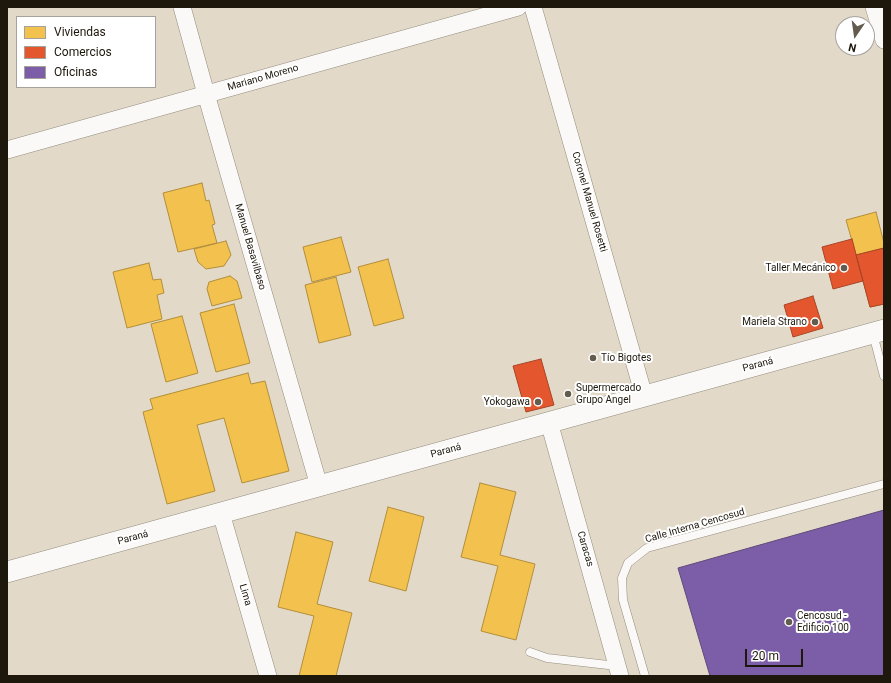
<!DOCTYPE html>
<meta charset="utf-8">
<style>
body{margin:0}
#map{position:relative;width:891px;height:683px;overflow:hidden;background:#e2d9c8;font-family:Roboto,sans-serif}
canvas{display:block}
.frame{position:absolute;inset:0;border:8px solid #1d170c;pointer-events:none}
.legend{position:absolute;left:16px;top:16px;width:140px;height:72px;box-sizing:border-box;background:#fff;border:1px solid #a5a29e;margin:0;padding:5px 7px;list-style:none;font-size:12px;color:#1d170c}
.legend li{display:flex;align-items:center;gap:8px;height:20px}
.legend b{width:20px;border:1px solid #a5a29e}
.north{position:absolute;left:835px;top:16px;width:40px;height:40px;box-sizing:border-box;background:#fff;border:1px solid #a5a29e;border-radius:50%;rotate:193deg;font-size:11px;font-weight:700;line-height:16px;text-align:center;color:#1d170c}
.north::after{content:'';display:block;margin:auto;width:14px;height:18px;background:#625b4e;clip-path:polygon(50% 0,100% 100%,50% 72%,0 100%)}
.scale{position:absolute;left:745px;top:649px;width:58px;height:18px;box-sizing:border-box;border:2px solid #1d170c;border-top:0;padding-left:5px;font-size:12px;line-height:14px;white-space:nowrap;color:#1d170c;-webkit-text-stroke:3px #fff;paint-order:stroke}
</style>
<div id="map">
<canvas width="891" height="683"></canvas>
<div class="frame"></div>
<ul class="legend">
<li><b style="height:11px;background:#f2c14e"></b>Viviendas</li>
<li><b style="height:11px;background:#e4572e"></b>Comercios</li>
<li><b style="height:11px;background:#7b5ea7"></b>Oficinas</li>
</ul>
<div class="north">N</div>
<div class="scale">20 m</div>
</div>
<script>
const context = document.querySelector('canvas').getContext('2d');
context.lineJoin = 'round';
function fill(path, color) { context.fillStyle = color; context.fill(path, 'evenodd'); }
const poly = rows => new Path2D(rows.map(r => 'M' + r).join(''));
function stroke(path, color, width, dash) { context.strokeStyle = color; context.lineWidth = width; context.lineCap = dash ? 'butt' : 'round'; context.setLineDash(dash || []); context.stroke(path); }
function label(font, color, halo, rows, align = 'center') {
  context.font = font + ' Roboto,sans-serif'; context.lineWidth = 4; context.setLineDash([]); context.textBaseline = 'middle'; context.strokeStyle = halo; context.fillStyle = color; for (const [text, x, y, turn = 0] of rows) {
    context.save(); context.translate(x, y); context.rotate((+turn || 0) * Math.PI / 180); context.textAlign = isNaN(turn) ? turn : align; if (halo) context.strokeText(text, 0, 0); context.fillText(text, 0, 0); context.restore();
  }
}
const homes = poly([
 [202,183,206,201,209,200,215,224,212,225,217,243,178,252,163,193,202,183],
 [876,212,884,243,884,248,856,255,846,220,876,212],
 [341,237,351,272,312,282,303,247,341,237],
 [226,241,231,255,224,266,206,269,198,262,194,249,226,241],
 [874,251,884,289,884,304,870,307,856,255,874,251],
 [388,259,404,318,374,326,358,267,388,259],
 [149,263,153,280,161,279,164,293,157,295,162,319,127,328,113,272,149,263],
 [230,276,237,281,242,298,212,306,207,289,209,282,230,276],
 [336,277,351,335,319,343,305,285,336,277],
 [234,304,250,363,216,372,200,313,234,304],
 [182,316,198,373,166,382,151,324,182,316],
 [248,373,251,384,265,381,289,471,242,483,224,418,197,425,215,491,167,504,143,412,153,409,150,399,248,373],
 [480,483,516,492,500,555,535,564,516,640,481,631,498,566,461,557,480,483],
 [388,507,424,517,406,591,369,581,388,507],
 [296,532,333,542,317,604,352,613,336,676,299,676,314,616,278,607,296,532]
]);
fill(homes, '#f2c14e');
stroke(homes, '#b28e3a', 1);
const shops = poly([
 [852,239,863,281,833,289,822,247,852,239],
 [884,248,884,304,870,307,856,255,884,248],
 [813,296,823,328,793,337,784,305,813,296],
 [541,359,554,405,526,412,513,366,541,359]
]);
fill(shops, '#e4572e');
stroke(shops, '#a84424', 1);
const offices = poly([
 [884,510,884,676,710,676,678,568,884,510]
]);
fill(offices, '#7b5ea7');
stroke(offices, '#5f4978', 1);
const service = poly([
 [873,334,884,376],
 [530,652,547,658,617,666],
 [645,676,623,600,622,578,628,563,647,548,884,484]
]);
const minor = poly([
 [182,7,206,94,319,486],
 [533,7,644,396],
 [874,7,884,40],
 [7,150,518,7],
 [549,422,620,676],
 [221,513,268,676]
]);
const tertiary = poly([
 [7,572,884,330]
]);
stroke(service, '#948e80', 9);
stroke(minor, '#948e80', 18);
stroke(tertiary, '#948e80', 22);
stroke(service, '#fbf9f7', 8);
stroke(minor, '#fbf9f7', 17);
stroke(tertiary, '#fbf9f7', 21);
for (const [x, y, r, color] of [
 [844,268,4,"#625b4e"],
 [815,322,4,"#625b4e"],
 [593,358,4,"#625b4e"],
 [568,394,4,"#625b4e"],
 [538,402,4,"#625b4e"],
 [789,622,4,"#625b4e"]
]) { const dot = new Path2D(); dot.arc(x, y, r, 0, 2 * Math.PI); context.fillStyle = color; context.fill(dot); stroke(dot, '#fff', 1.5); }
label('10px', '#1d170c', '#fff', [
 ["Mariano Moreno",263,78,-16],
 ["Coronel Manuel Rosetti",589,202,74],
 ["Manuel Basavilbaso",250,247,74],
 ["Paraná",758,365,-15],
 ["Paraná",446,451,-15],
 ["Calle Interna Cencosud",695,526,-16],
 ["Paraná",133,538,-15],
 ["Caracas",585,549,74],
 ["Lima",245,595,74]
]);
label('10px', '#1d170c', '#fff', [
 ["Taller Mecánico",836,268],
 ["Mariela Strano",807,322],
 ["Tío Bigotes",601,358,"left"],
 ["Supermercado",576,388,"left"],
 ["Grupo Angel",576,400,"left"],
 ["Yokogawa",530,402],
 ["Cencosud -",797,616,"left"],
 ["Edificio 100",797,628,"left"]
], 'right');
</script>
